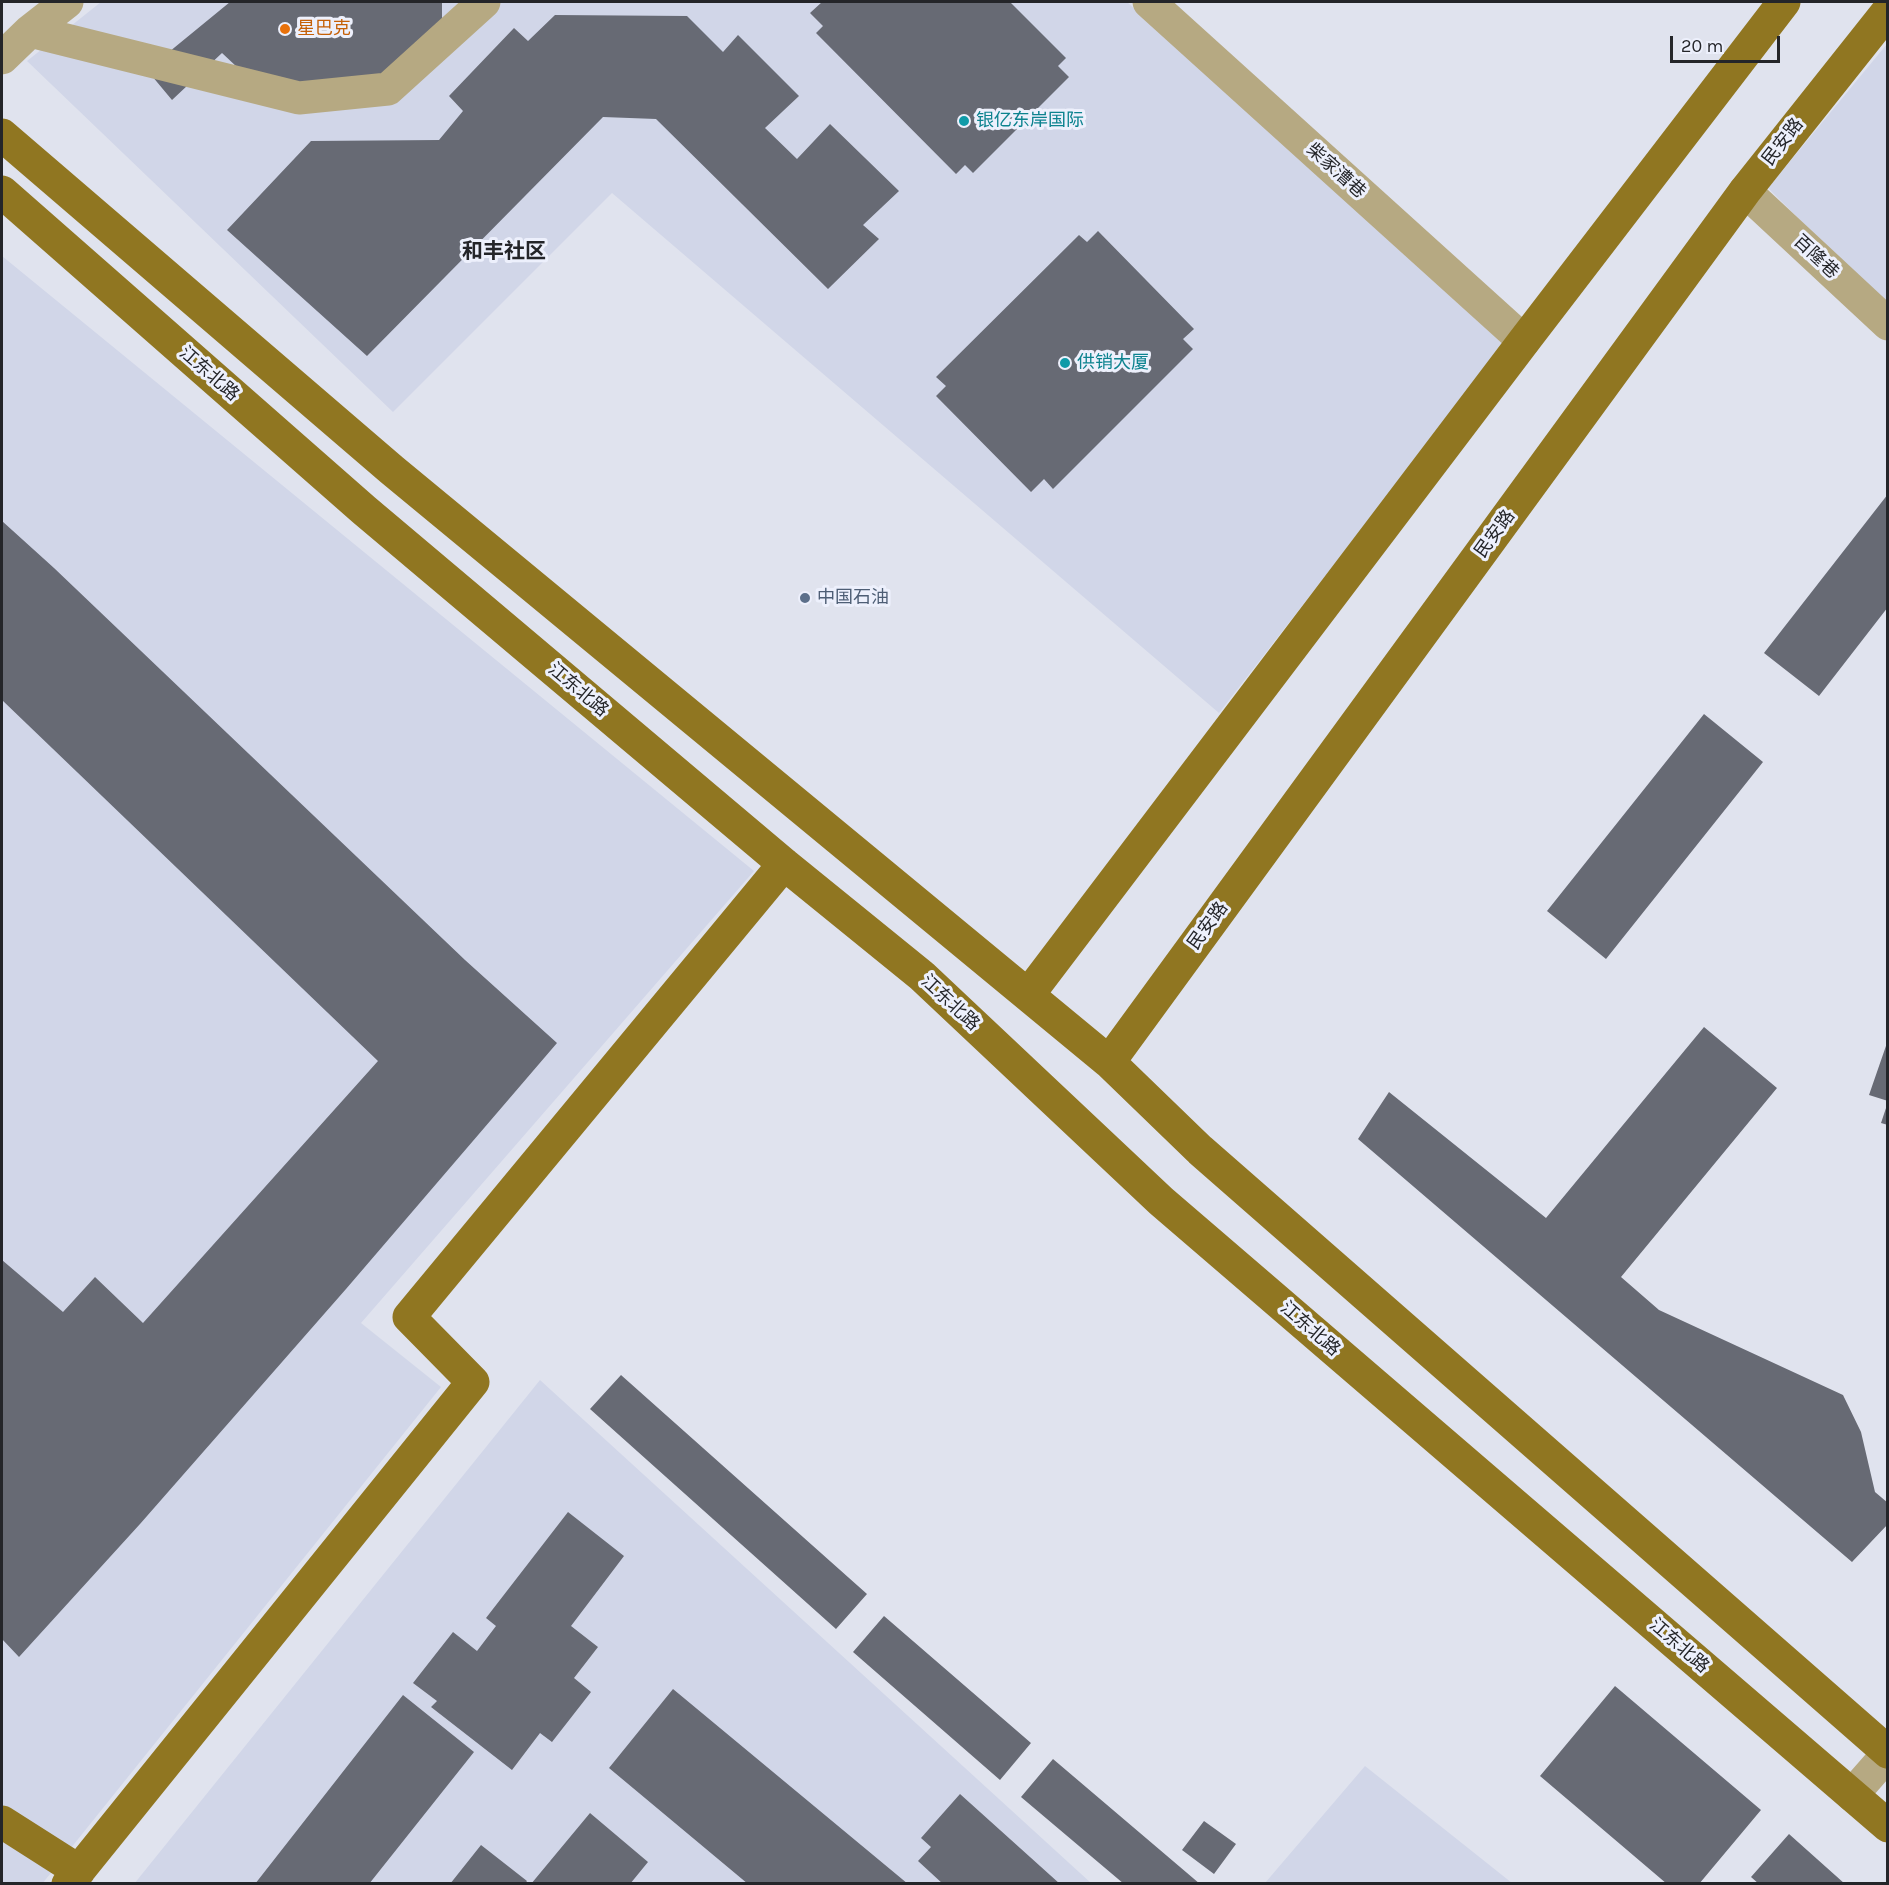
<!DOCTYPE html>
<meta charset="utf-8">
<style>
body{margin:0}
#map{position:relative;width:1889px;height:1885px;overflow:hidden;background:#e0e3ee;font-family:Karla,sans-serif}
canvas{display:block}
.frame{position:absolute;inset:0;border:3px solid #242529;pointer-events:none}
.scale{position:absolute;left:1670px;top:36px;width:110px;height:27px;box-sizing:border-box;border:3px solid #242529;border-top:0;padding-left:8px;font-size:18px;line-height:21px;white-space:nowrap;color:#242529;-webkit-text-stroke:4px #edf0fc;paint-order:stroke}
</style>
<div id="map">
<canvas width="1889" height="1885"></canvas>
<div class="frame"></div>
<div class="scale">20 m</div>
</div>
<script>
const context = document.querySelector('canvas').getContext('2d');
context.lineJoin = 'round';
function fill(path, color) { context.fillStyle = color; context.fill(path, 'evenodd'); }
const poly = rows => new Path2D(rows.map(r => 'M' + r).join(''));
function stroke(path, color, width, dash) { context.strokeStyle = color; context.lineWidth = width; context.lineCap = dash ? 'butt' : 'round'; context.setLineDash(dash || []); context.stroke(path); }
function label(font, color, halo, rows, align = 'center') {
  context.font = font + ' Karla,"Noto Sans SC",sans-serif'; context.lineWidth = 6; context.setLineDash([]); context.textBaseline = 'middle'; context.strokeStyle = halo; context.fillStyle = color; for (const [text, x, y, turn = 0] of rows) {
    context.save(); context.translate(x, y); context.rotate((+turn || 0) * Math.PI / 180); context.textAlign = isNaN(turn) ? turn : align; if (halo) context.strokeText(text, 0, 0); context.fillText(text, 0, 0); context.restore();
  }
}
fill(poly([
 [101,2,1127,2,1504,345,1219,713,612,193,393,412,27,61],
 [1887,44,1887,307,1768,188],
 [2,256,754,871,361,1323,441,1387,42,1884,2,1883],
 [540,1380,1091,1883,134,1884],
 [1365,1766,1512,1883,1265,1883]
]), '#d1d6e8');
fill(poly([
 [230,2,442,2,442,33,386,85,253,82,222,53,172,100,147,70],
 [822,2,1010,2,1066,58,1058,66,1069,77,973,173,965,165,956,174,816,33,823,26,810,13],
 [555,15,687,16,723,52,738,35,799,96,765,128,797,159,830,124,899,191,863,225,879,239,828,289,656,119,603,117,367,356,227,230,311,141,439,140,463,111,449,96,514,28,528,41],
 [1098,231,1194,329,1183,339,1193,349,1053,489,1044,479,1031,492,936,396,946,386,936,377,1079,235,1087,242],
 [1888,494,1888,607,1819,696,1764,653],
 [2,521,54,568,465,960,557,1043,346,1289,140,1524,19,1657,2,1639,2,1260,63,1312,95,1277,143,1323,378,1061,2,700],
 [1704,714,1763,762,1606,959,1547,911],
 [1704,1027,1777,1088,1621,1277,1659,1310,1843,1395,1861,1432,1875,1492,1888,1503,1888,1524,1852,1562,1358,1139,1389,1092,1546,1218],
 [1887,1043,1888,1043,1888,1101,1869,1095],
 [1887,1105,1888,1105,1888,1125,1881,1123],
 [621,1375,867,1594,836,1629,590,1409],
 [568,1512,624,1556,571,1626,598,1647,574,1678,591,1692,552,1742,540,1733,512,1770,431,1707,437,1701,413,1683,453,1632,477,1651,496,1626,486,1618],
 [884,1616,1031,1743,1000,1780,853,1652],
 [1615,1686,1761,1810,1699,1884,1667,1884,1540,1776],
 [673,1689,908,1884,748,1884,609,1768],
 [403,1695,474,1752,369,1884,255,1884],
 [1053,1759,1200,1884,1124,1884,1021,1797],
 [960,1794,1060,1884,943,1884,918,1861,931,1847,921,1838],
 [590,1813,648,1862,630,1884,531,1884],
 [1204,1821,1236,1844,1214,1874,1182,1850],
 [1789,1834,1845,1884,1759,1884,1751,1877],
 [481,1845,527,1881,525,1884,450,1884]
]), '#676a74');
stroke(poly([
 [1149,2,1524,341],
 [30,31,299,98,388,89,484,2],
 [2,58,30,31,67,2],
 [1745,191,1888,324],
 [1852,1795,1888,1754]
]), '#b6a982', 33);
stroke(poly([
 [2,135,392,470,1109,1062,1200,1150,1888,1752],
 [2,192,364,510,784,864,922,976,1161,1201,1888,1826],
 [1028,995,1524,341,1784,2],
 [1109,1062,1745,191,1888,11],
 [2,1822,79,1871],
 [68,1884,473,1382,409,1317,784,864]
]), '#907621', 33);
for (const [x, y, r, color] of [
 [285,29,6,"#e8710a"],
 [964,121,6,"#0f9aa8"],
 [1065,363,6,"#0f9aa8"],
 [805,598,6,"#5c6f8a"]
]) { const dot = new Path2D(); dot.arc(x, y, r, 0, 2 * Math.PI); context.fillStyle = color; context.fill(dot); stroke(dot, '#edf0fc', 2); }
label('18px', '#c56008', '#edf0fc', [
 ["星巴克",297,29]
], 'left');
label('18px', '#0d838f', '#edf0fc', [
 ["银亿东岸国际",976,121],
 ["供销大厦",1077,363]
], 'left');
label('18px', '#242529', '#edf0fc', [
 ["民安路",1783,142,-52],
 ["柴家漕巷",1336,171,42],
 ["百隆巷",1816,257,43],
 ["江东北路",209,374,41],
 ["民安路",1495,534,-54],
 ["江东北路",578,690,40],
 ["民安路",1208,926,-54],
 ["江东北路",950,1003,43],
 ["江东北路",1310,1329,41],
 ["江东北路",1679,1646,41]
]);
label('18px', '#4e5e75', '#edf0fc', [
 ["中国石油",817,598]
], 'left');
label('bold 21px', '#242529', '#edf0fc', [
 ["和丰社区",504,252]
]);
</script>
